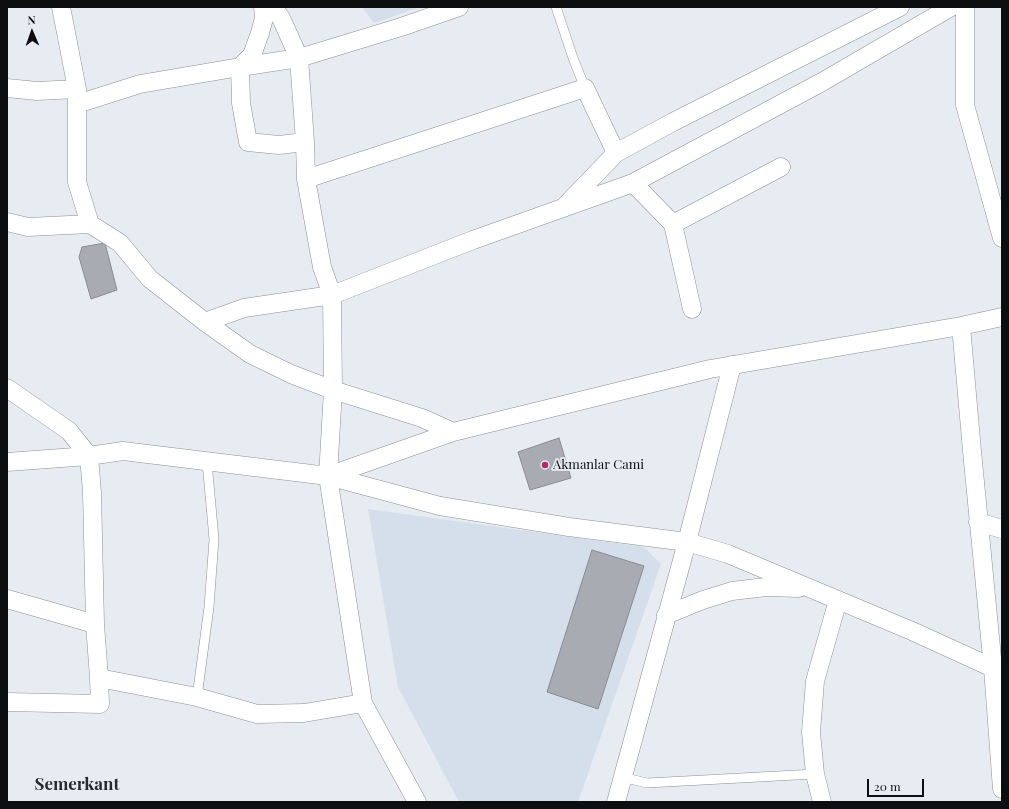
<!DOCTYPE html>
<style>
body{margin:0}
#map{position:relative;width:1009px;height:809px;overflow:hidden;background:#e7ecf2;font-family:"Playfair Display",serif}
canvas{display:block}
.frame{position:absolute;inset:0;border:8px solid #0c0e10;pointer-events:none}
.north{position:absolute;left:12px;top:12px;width:40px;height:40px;-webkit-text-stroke:3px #e7ecf2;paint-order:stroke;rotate:358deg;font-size:11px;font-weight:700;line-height:16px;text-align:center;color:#0c0e10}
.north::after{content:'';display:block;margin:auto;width:14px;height:18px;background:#0c0e10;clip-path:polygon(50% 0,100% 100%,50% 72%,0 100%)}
.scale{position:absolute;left:867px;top:779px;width:57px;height:18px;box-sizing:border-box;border:2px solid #0c0e10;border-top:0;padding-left:5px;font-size:12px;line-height:14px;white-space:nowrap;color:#0c0e10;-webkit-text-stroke:3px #e7ecf2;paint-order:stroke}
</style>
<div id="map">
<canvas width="1009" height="809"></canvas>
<div class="frame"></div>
<div class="north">N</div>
<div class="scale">20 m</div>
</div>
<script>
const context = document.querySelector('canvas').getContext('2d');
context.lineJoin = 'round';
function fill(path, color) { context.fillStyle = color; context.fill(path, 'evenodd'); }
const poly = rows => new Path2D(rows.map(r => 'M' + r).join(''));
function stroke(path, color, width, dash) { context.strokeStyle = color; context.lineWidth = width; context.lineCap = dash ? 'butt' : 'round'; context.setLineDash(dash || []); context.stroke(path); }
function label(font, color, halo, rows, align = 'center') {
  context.font = font + ' "Playfair Display",serif'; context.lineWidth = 3.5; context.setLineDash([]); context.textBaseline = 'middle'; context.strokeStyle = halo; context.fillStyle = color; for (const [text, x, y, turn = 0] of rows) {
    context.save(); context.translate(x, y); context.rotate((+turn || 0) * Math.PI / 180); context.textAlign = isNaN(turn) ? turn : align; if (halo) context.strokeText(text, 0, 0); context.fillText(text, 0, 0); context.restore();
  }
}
fill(poly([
 [362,7,420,7,374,23],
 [368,509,644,547,661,564,578,802,459,802,398,687]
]), '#d5dfec');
const building = poly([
 [105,243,117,290,91,299,79,257,82,247,105,243],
 [559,438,571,478,530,490,518,452,559,438],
 [592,550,644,566,598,709,547,692,592,550]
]);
fill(building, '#a9abb2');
stroke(building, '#8a8b92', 1);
const service = poly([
 [556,7,573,58,585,88],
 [197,697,209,607,214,539,207,462],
 [622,777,647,783,815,774]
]);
const minor = poly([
 [61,7,77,89,77,182,90,224,120,243,150,279,205,322,250,354,291,374,333,390,422,418,453,432],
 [273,7,281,18,299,58,305,142,306,179,322,267,332,295,333,390,328,476,363,703,417,802],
 [965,7,965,105,1002,238],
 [240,67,299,58,401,27,459,7],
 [240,67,252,55,260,33,264,18,263,7],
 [7,88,37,91,77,89],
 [77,104,140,84,240,67,241,103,248,142,279,145,305,142],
 [306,179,585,88,616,153],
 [633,183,673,224,692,309],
 [566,205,616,153,673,122,900,7],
 [7,222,28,227,90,224],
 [673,224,781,167],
 [205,322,244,308,332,295,473,240,633,183,822,82,951,7],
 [961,326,972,451,993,668,1002,789],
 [7,388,69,431,89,456,92,492,95,624,99,678,197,697,257,714,304,713,363,703],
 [7,462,89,456,123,451,328,476,440,506,569,527,687,542,728,554,912,631,993,668],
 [328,476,453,432,710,369,961,326,1002,317],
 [978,522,1002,529],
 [7,599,95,624],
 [666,615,703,600,732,591,766,587,799,588],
 [7,702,100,704,99,678],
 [616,802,687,542,732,365],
 [822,802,815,774,811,732,815,681,838,600]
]);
stroke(service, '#8b9096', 10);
stroke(minor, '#8b9096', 19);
stroke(service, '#fff', 9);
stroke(minor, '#fff', 18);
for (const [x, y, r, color] of [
 [545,465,4,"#b42b6c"]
]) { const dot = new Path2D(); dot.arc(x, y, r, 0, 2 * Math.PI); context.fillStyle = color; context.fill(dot); stroke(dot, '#e7ecf2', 1.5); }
label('13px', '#0c0e10', '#e7ecf2', [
 ["Akmanlar Cami",553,465]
], 'left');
label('bold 17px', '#262a2f', '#e7ecf2', [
 ["Semerkant",77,785]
]);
</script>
